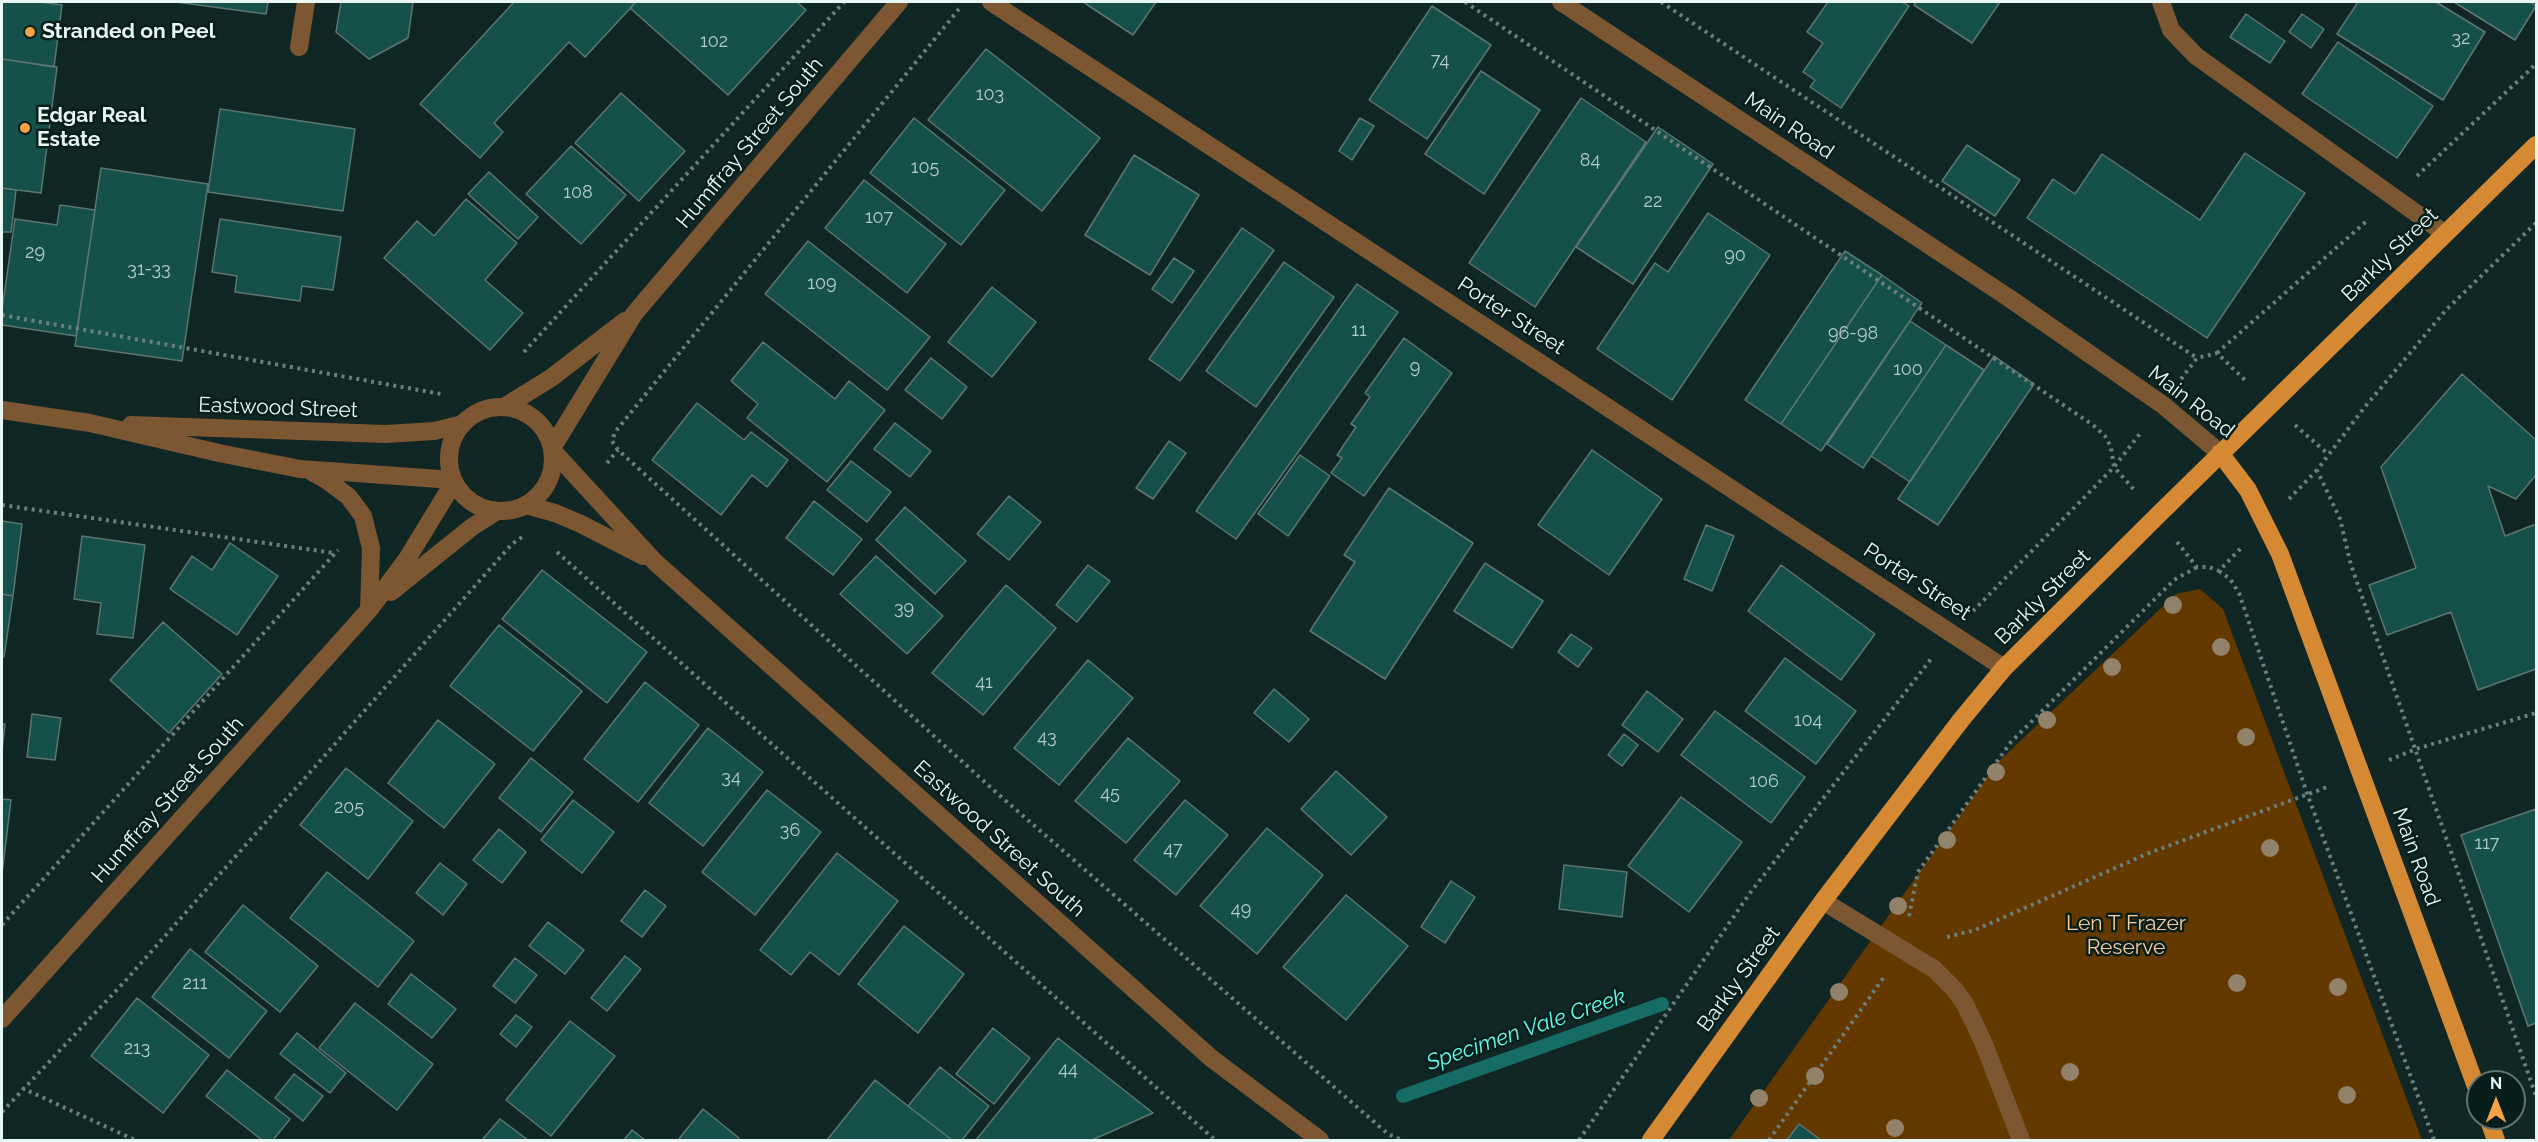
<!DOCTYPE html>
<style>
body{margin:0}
#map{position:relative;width:2538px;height:1142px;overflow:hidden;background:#112725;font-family:Raleway,sans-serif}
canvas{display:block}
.frame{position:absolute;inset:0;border:3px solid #e8f6f4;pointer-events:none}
.north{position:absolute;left:2466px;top:1070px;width:60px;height:60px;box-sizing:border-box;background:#071e1b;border:2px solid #617472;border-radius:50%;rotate:0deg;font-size:16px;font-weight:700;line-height:24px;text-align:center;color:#e8f6f4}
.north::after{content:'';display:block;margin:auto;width:21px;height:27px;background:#f6a247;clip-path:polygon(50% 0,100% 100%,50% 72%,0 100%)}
</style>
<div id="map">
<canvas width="2538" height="1142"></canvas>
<div class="frame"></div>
<div class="north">N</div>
</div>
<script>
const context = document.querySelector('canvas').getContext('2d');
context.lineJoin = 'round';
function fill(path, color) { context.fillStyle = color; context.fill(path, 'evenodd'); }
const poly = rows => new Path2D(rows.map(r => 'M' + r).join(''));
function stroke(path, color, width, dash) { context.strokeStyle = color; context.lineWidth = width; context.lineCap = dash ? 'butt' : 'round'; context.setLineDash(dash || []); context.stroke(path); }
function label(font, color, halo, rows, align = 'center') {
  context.font = font + ' Raleway,sans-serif'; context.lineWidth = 5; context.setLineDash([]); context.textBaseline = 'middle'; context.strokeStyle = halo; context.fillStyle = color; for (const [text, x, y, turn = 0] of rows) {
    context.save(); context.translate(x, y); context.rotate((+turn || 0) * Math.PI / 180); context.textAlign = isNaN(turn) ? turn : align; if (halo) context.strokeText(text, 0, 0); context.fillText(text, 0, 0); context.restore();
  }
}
fill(poly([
 [2200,589,2223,609,2422,1140,1729,1140,1997,763,2176,594]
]), '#643900');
stroke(poly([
 [1403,1096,1662,1004]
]), '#166d65', 14);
const building = poly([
 [2,2,40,2,62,5,54,67,2,59,2,2],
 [176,2,268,2,266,14,176,2],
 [341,2,413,2,408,38,369,59,336,32,341,2],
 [514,2,636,2,585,57,569,42,494,123,503,132,480,158,420,104,514,2],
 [636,2,797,2,806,10,728,95,630,8,636,2],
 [1083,2,1156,2,1133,35,1083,2],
 [1828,2,1902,2,1909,6,1841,108,1810,87,1815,80,1803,72,1823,43,1807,32,1828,2],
 [1916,2,2000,2,1972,43,1914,5,1916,2],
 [2358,2,2436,2,2485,32,2443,100,2337,34,2358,2],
 [2454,2,2530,2,2536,6,2515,40,2454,2],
 [1432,6,1491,45,1427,139,1369,100,1432,6],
 [2246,14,2285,41,2270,63,2230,37,2246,14],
 [2302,14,2324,29,2311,48,2289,32,2302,14],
 [2338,42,2433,106,2397,158,2302,94,2338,42],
 [986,49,1100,138,1042,211,928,120,986,49],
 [2,59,57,67,41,193,2,188,2,59],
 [1481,71,1540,110,1484,194,1425,154,1481,71],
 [621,93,685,151,639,201,575,143,621,93],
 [1581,98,1646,142,1535,307,1469,263,1581,98],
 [220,109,355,129,343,211,208,192,220,109],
 [914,118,1005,190,961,245,870,173,914,118],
 [1360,118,1374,126,1352,160,1339,151,1360,118],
 [1658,127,1713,164,1633,284,1576,247,1658,127],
 [1967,145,2020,180,1995,216,1942,181,1967,145],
 [571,146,626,195,581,244,526,194,571,146],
 [2245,153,2305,193,2207,338,2027,218,2053,179,2075,194,2102,154,2200,220,2245,153],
 [1134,155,1199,195,1150,275,1085,235,1134,155],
 [101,168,208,184,182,361,75,346,101,168],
 [489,172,538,217,518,239,468,194,489,172],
 [864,180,946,244,907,293,825,228,864,180],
 [2,188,16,190,11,232,2,232,2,188],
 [466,199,517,243,485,280,523,313,490,350,384,258,417,221,434,236,466,199],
 [60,205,95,210,76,336,2,325,2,310,15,219,57,225,60,205],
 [1708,213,1770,255,1672,400,1597,349,1655,263,1668,272,1708,213],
 [220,219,341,237,333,290,302,286,300,301,235,292,237,276,212,272,220,219],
 [1242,228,1274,250,1180,381,1149,359,1242,228],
 [808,241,930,337,887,390,765,294,808,241],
 [1845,251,1882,275,1781,424,1745,400,1845,251],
 [1174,258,1194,271,1172,303,1152,289,1174,258],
 [1284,262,1334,297,1256,407,1206,371,1284,262],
 [1882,275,1922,303,1821,451,1781,424,1882,275],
 [1357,284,1398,312,1236,539,1196,511,1357,284],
 [992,287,1036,322,992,377,948,342,992,287],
 [1910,321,1946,345,1863,468,1827,444,1910,321],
 [1404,338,1452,373,1364,496,1331,473,1342,458,1337,455,1356,427,1351,424,1370,397,1365,393,1404,338],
 [763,342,835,399,849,381,885,410,827,482,747,418,758,404,731,381,763,342],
 [1946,345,1984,370,1910,482,1871,456,1946,345],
 [1994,356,2034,384,1938,525,1898,499,1994,356],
 [931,358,967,387,942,419,905,390,931,358],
 [2462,374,2536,440,2536,475,2516,499,2488,486,2505,536,2536,524,2536,669,2478,690,2451,612,2387,635,2369,585,2416,568,2381,467,2462,374],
 [697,403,744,440,751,432,788,460,767,487,752,475,721,515,652,460,697,403],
 [895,423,931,451,910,477,874,449,895,423],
 [1169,441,1186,453,1153,499,1136,488,1169,441],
 [1592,450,1662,499,1609,575,1538,525,1592,450],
 [1300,455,1330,476,1288,536,1258,514,1300,455],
 [851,461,891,492,867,522,827,490,851,461],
 [1389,488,1473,543,1385,679,1310,631,1355,562,1344,555,1389,488],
 [1009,496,1041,522,1009,560,977,534,1009,496],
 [814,501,862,539,833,575,786,538,814,501],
 [905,507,966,561,935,594,876,540,905,507],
 [2,521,22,524,13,596,2,594,2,521],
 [1706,525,1734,536,1712,591,1684,579,1706,525],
 [82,536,145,545,133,638,97,634,101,603,74,599,82,536],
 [230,543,278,576,237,635,170,589,192,556,212,570,230,543],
 [876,556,943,616,907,654,840,594,876,556],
 [1485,563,1543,601,1512,648,1454,611,1485,563],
 [1088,565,1110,581,1077,622,1056,605,1088,565],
 [1781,565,1875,634,1841,680,1748,611,1781,565],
 [542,570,647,652,607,703,502,619,542,570],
 [1006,585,1056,628,983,715,932,673,1006,585],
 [2,594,13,596,4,657,2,657,2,594],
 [163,622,222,674,169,733,110,680,163,622],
 [499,625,582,691,533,751,450,686,499,625],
 [1571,634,1592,648,1578,667,1558,652,1571,634],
 [1785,658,1856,711,1816,764,1745,711,1785,658],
 [1088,660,1133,698,1059,785,1014,748,1088,660],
 [645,682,699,725,638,802,584,759,645,682],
 [1274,689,1309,719,1289,742,1254,713,1274,689],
 [1647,691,1683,719,1658,752,1622,725,1647,691],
 [1715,711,1805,777,1771,823,1681,755,1715,711],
 [32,714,61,718,55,760,27,757,32,714],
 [438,720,495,764,444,828,388,783,438,720],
 [2,724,5,724,2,751,2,724],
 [708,728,763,772,703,846,649,803,708,728],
 [1624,734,1638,745,1622,766,1608,755,1624,734],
 [1128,738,1180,781,1126,843,1075,801,1128,738],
 [531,758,573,792,541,832,499,798,531,758],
 [346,768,413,821,368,879,300,825,346,768],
 [1336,771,1387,817,1351,855,1301,809,1336,771],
 [767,790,821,832,755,915,702,872,767,790],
 [1681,797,1742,842,1689,912,1628,866,1681,797],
 [2,799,11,800,2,874,2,799],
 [573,800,614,832,582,873,541,840,573,800],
 [1185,800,1228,835,1176,895,1134,860,1185,800],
 [2536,809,2536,1023,2528,1026,2461,835,2536,809],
 [1267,828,1323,875,1257,954,1200,906,1267,828],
 [499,829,526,852,502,883,473,860,499,829],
 [837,853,898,901,839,975,810,952,791,975,760,950,837,853],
 [440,863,467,884,443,915,416,893,440,863],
 [1564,865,1627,872,1622,917,1559,909,1564,865],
 [327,872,414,941,378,987,290,918,327,872],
 [1451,881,1475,897,1445,943,1421,927,1451,881],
 [645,890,666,906,642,937,621,921,645,890],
 [1346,895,1408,946,1346,1020,1283,967,1346,895],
 [243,905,318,966,280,1012,205,952,243,905],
 [548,922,584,950,565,974,529,946,548,922],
 [904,926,964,974,918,1033,858,984,904,926],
 [190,949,267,1011,229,1058,152,997,190,949],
 [625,956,641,969,607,1011,591,998,625,956],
 [515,958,537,975,515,1003,493,986,515,958],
 [411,974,456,1009,432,1038,388,1004,411,974],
 [137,998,209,1055,163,1113,91,1056,137,998],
 [355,1003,433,1064,397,1110,319,1048,355,1003],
 [516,1015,532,1027,516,1047,500,1034,516,1015],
 [570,1021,615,1056,551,1136,506,1100,570,1021],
 [993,1028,1030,1058,994,1104,956,1074,993,1028],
 [297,1033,346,1073,330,1093,280,1054,297,1033],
 [1058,1038,1153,1113,1092,1140,976,1140,1058,1038],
 [940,1067,989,1106,962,1140,952,1140,908,1106,940,1067],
 [227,1070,290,1119,273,1140,262,1140,206,1096,227,1070],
 [294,1074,323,1096,303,1121,275,1098,294,1074],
 [875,1080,908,1106,952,1140,827,1140,875,1080],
 [703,1109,739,1138,737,1140,678,1140,703,1109],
 [500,1119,528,1140,482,1140,500,1119],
 [1799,1124,1821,1140,1787,1140,1799,1124],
 [632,1130,645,1140,624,1140,632,1130]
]);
fill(building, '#16504a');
stroke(building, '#5e7673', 1.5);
stroke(poly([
 [1465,2,2093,425,2105,436,2111,447,2114,467,2136,492],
 [1661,2,2197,358],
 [959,9,615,432,612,441,618,450,998,794,1388,1134,1402,1140],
 [2417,176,2536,64],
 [2536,223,2446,310,2364,408,2317,470,2340,519,2351,565,2536,1096],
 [2,315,441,394],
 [524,352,844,2],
 [2217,353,2369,219],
 [2181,379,2197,358,2217,353,2247,382],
 [2295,425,2328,454],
 [607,463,618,450],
 [2289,499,2317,470],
 [2,505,334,553],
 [2177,542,2197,567,2209,567,2219,571,2242,547],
 [557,552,1215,1140],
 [2219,571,2230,579,2239,593,2308,796,2434,1140],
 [1973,611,2114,467,2142,431],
 [2389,760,2416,749,2536,713],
 [1909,916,1918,872,2011,742,2174,580,2197,567],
 [2,925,338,550],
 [1947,937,1975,930,2149,853,2330,786],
 [22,1088,135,1140],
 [2,1112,127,979,512,544,522,537],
 [1579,1140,1750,893,1931,659],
 [1769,1140,1884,977]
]), '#6c7f7d', 4, [3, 4.5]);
stroke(poly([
 [991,2,2004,668],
 [1561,2,2009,298,2163,405,2220,453],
 [2161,2,2171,30,2196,56,2444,233],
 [299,47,306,2],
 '449 459a52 52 0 1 1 104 0a52 52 0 1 1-104 0Z',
 [504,407,551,378,625,321],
 [2,410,90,423,219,453,300,469,453,480],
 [131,425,386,434,434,431,463,424],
 [552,448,634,314,899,2],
 [553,451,655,562,1211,1058,1320,1140],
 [312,472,325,479,348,496,363,516,371,548,369,610],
 [526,505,555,513,581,524,643,556],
 [391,592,472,527,497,511],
 [1823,901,1934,969,1955,990,1965,1004,1984,1044,2021,1140],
 [2,1019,369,610,407,559,454,482]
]), '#7c5732', 18);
stroke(poly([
 [2220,453,2248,490,2280,554,2478,1092],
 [2488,1118,2496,1140],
 [1651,1140,1823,901,1961,720,2004,668,2157,516,2536,145]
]), '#d58933', 18);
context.fillStyle = '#928269';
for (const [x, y] of [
 [2173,605],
 [2221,647],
 [2112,667],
 [2047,720],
 [2246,737],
 [1996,772],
 [1947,840],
 [2270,848],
 [1898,906],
 [2237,983],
 [2338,987],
 [1839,992],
 [2070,1072],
 [1815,1076],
 [2347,1095],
 [1759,1098],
 [1895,1128]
]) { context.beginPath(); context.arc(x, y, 9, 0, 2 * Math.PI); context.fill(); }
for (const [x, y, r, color] of [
 [30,32,6,"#f6a247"],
 [25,128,6,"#f6a247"]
]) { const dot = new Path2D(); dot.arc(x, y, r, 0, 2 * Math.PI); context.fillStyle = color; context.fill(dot); stroke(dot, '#071e1b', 2); }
label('18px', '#b4ccca', null, [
 ["32",2461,39],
 ["102",714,42],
 ["74",1440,61],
 ["103",990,95],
 ["84",1590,161],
 ["105",925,168],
 ["108",578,193],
 ["22",1653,202],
 ["107",879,218],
 ["29",35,253],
 ["90",1735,256],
 ["31-33",149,270],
 ["109",822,284],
 ["11",1359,331],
 ["96-98",1853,334],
 ["9",1415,368],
 ["100",1908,370],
 ["39",904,609],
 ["41",984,683],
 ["104",1808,721],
 ["43",1047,738],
 ["34",731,778],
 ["106",1764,782],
 ["45",1110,794],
 ["205",349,808],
 ["36",790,831],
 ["117",2487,844],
 ["47",1173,850],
 ["49",1241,910],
 ["211",195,984],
 ["213",137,1049],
 ["44",1068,1070]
]);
label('bold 21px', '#e8f6f4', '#071e1b', [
 ["Stranded on Peel",42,32],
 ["Edgar Real",37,116],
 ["Estate",37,140]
], 'left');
label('21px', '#e8f6f4', '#071e1b', [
 ["Main Road",1789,126,34],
 ["Humffray Street South",750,143,-50],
 ["Barkly Street",2390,255,-44],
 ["Porter Street",1511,316,33],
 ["Main Road",2191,402,38],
 ["Eastwood Street",278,408,2],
 ["Porter Street",1917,582,33],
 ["Barkly Street",2043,597,-45],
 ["Humffray Street South",168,800,-48],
 ["Eastwood Street South",999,839,42],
 ["Main Road",2416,857,70],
 ["Barkly Street",1739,979,-54]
]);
label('21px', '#fbcda1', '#071e1b', [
 ["Len T Frazer",2126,924],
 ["Reserve",2126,948]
]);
label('italic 22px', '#66faeb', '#071e1b', [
 ["Specimen Vale Creek",1526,1030,-19]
]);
</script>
